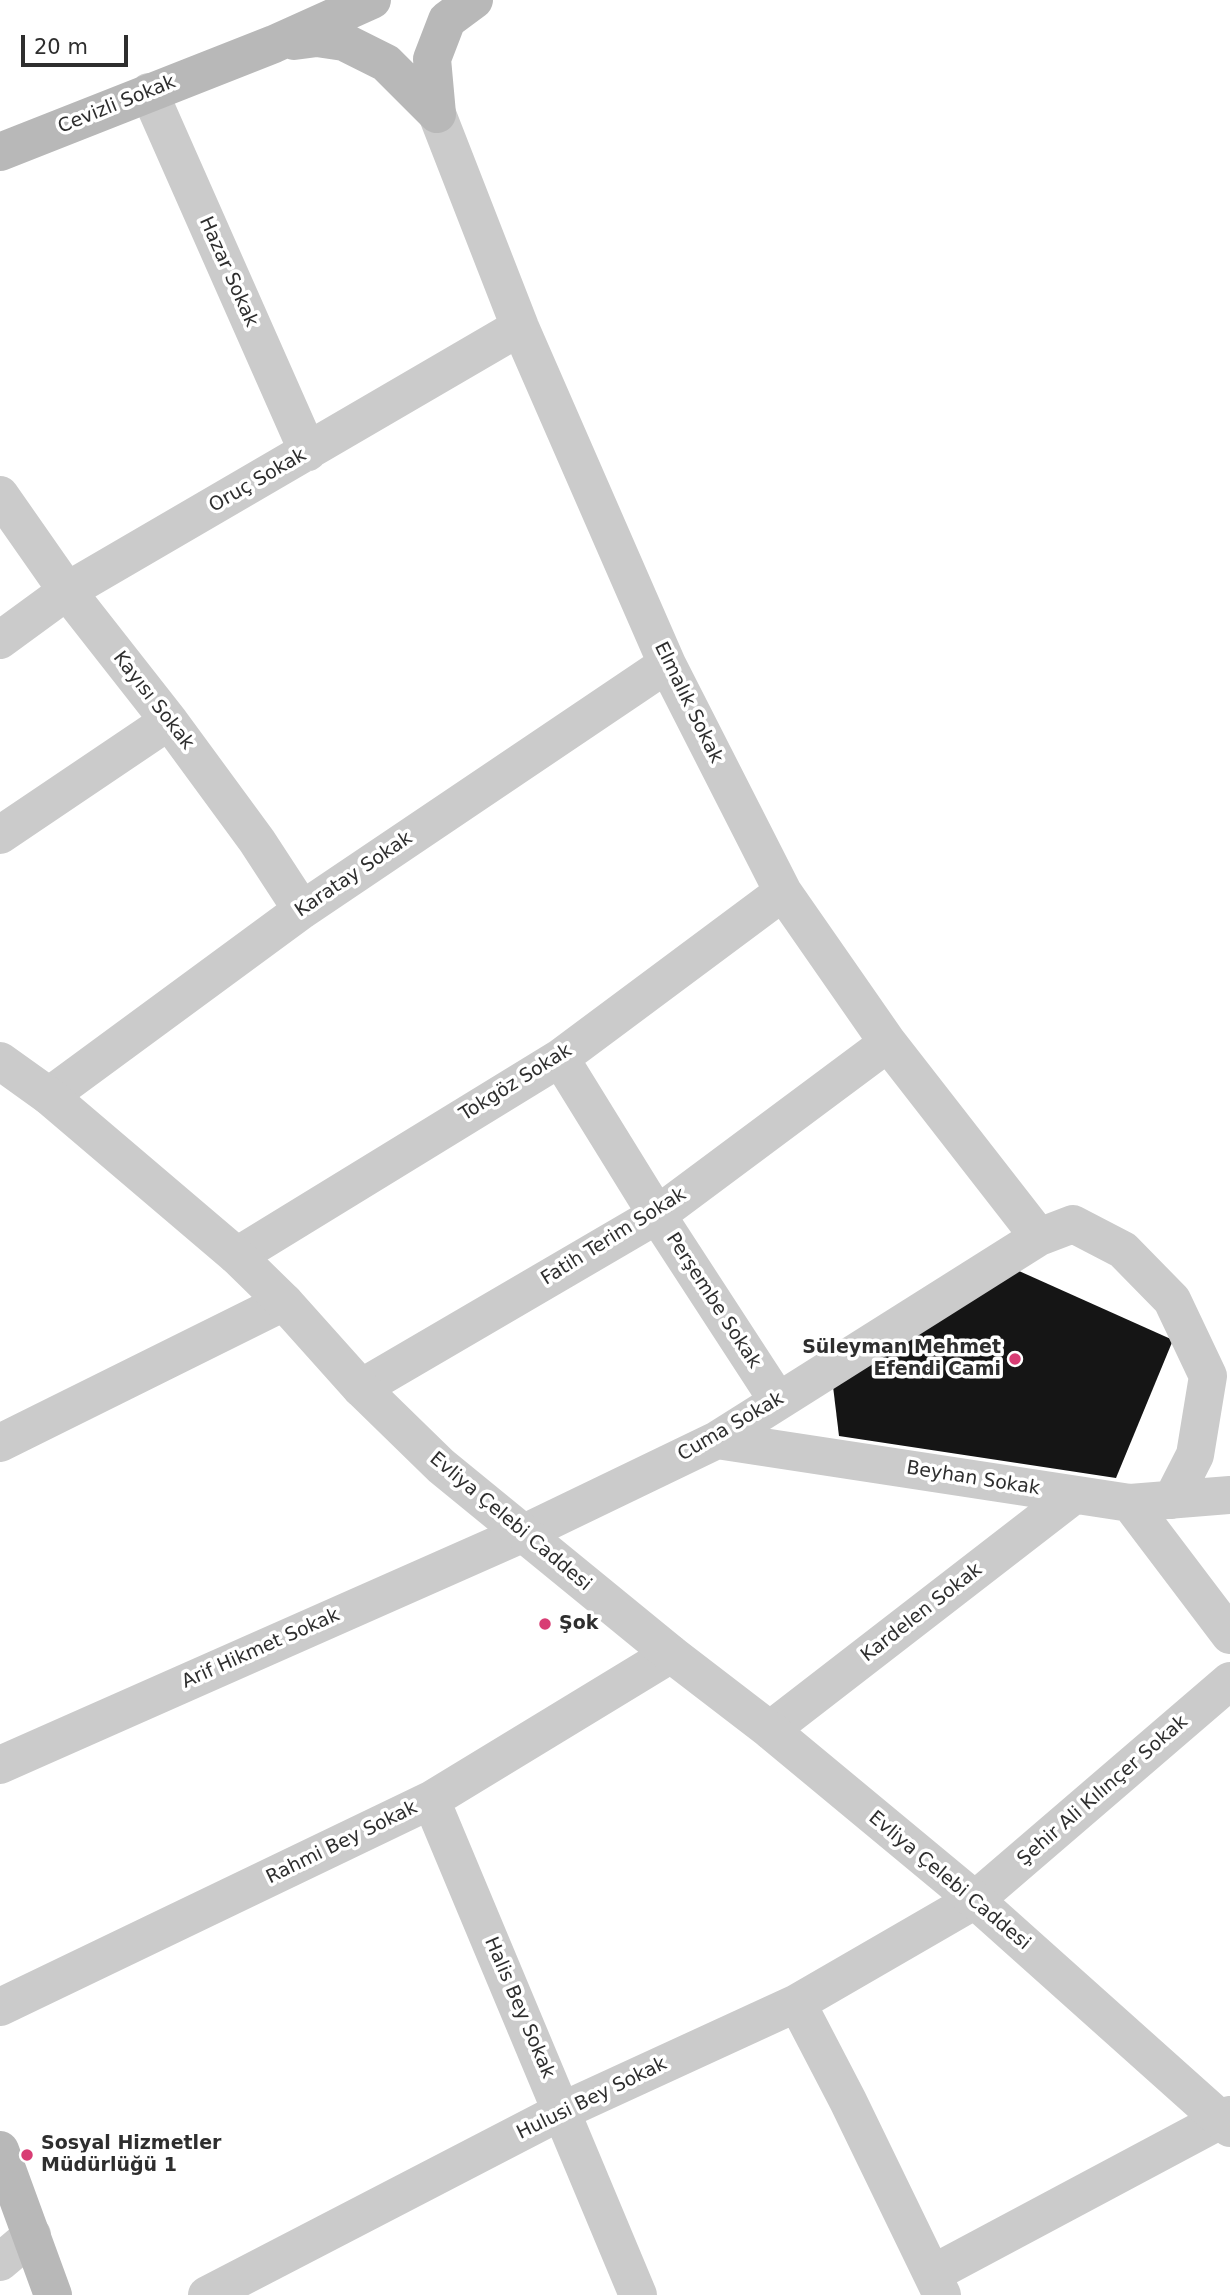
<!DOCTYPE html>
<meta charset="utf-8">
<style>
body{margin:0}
#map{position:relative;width:1230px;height:2295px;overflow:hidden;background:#fff;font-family:"DejaVu Sans",sans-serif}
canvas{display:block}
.scale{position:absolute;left:21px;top:35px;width:107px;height:32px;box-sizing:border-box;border:4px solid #2e2e2e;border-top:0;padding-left:9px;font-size:21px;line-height:24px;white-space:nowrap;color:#2e2e2e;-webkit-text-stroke:5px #fff;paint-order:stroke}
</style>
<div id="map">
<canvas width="1230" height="2295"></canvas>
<div class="scale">20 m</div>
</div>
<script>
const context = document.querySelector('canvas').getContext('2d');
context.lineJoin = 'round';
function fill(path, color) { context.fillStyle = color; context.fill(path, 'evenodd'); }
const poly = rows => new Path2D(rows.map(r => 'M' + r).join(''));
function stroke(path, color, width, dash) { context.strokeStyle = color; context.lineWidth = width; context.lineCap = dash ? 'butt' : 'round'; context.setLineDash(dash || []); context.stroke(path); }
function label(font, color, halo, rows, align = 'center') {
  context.font = font + ' "DejaVu Sans",sans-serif'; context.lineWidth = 7; context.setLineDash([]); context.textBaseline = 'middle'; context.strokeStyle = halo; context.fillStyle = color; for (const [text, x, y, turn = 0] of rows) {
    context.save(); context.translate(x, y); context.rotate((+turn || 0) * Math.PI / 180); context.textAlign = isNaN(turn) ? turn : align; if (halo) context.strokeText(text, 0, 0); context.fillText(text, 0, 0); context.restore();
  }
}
fill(poly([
 [1019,1271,1173,1340,1116,1478,839,1436,832,1378]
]), '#151515');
stroke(poly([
 [149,92,308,452],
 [437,114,520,327,667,664,783,892,888,1043,1039,1237],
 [0,495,67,591,169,721,257,841,302,910],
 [0,640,67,591,520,327],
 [0,835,169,721],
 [560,1058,657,1215,778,1401],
 [49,1096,302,910,667,664],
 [237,1256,560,1058,783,892],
 [361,1388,657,1215,888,1043],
 [717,1440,1130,1503,1230,1495],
 [0,1443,284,1302],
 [1130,1503,1230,1635],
 [770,1730,1074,1495],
 [0,1765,522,1534,717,1440,1039,1237,1073,1224,1123,1250,1172,1300,1208,1376,1195,1455,1172,1500],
 [431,1800,638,2295],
 [797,2003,848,2101,942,2295],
 [0,2007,431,1800,671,1654],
 [0,2262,32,2235],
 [932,2274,1230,2115],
 [207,2295,562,2111,797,2003,975,1900,1230,1681]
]), '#cbcbcb', 38);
stroke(poly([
 [0,1061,49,1096,237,1256,284,1302,361,1388,441,1466,671,1654,770,1730,975,1900,1230,2128]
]), '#cbcbcb', 38);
stroke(poly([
 [294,41,317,38,344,42,386,63,437,114],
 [437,114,432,59,447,20,474,0],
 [0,152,274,44,372,0],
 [0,2150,53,2295]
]), '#b8b8b8', 38);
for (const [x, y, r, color] of [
 [1015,1359,7,"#d83d74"],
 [545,1624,7,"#d83d74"],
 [27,2155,7,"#d83d74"]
]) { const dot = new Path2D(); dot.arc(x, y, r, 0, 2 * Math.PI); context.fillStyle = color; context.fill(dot); stroke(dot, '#fff', 2.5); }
label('19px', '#2e2e2e', '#fff', [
 ["Cevizli Sokak",117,105,-22],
 ["Hazar Sokak",228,272,66],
 ["Oruç Sokak",258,481,-30],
 ["Kayısı Sokak",153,701,52],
 ["Elmalık Sokak",688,703,64],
 ["Karatay Sokak",354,875,-34],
 ["Tokgöz Sokak",516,1083,-32],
 ["Fatih Terim Sokak",614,1237,-32],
 ["Perşembe Sokak",713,1301,57],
 ["Cuma Sokak",731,1427,-30],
 ["Beyhan Sokak",973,1479,9],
 ["Evliya Çelebi Caddesi",510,1522,40],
 ["Kardelen Sokak",922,1613,-38],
 ["Arif Hikmet Sokak",261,1649,-24],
 ["Şehir Ali Kılınçer Sokak",1103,1791,-41],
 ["Rahmi Bey Sokak",342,1843,-26],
 ["Evliya Çelebi Caddesi",949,1881,40],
 ["Halis Bey Sokak",519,2008,67],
 ["Hulusi Bey Sokak",592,2099,-26]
]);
label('bold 19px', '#2e2e2e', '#fff', [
 ["Süleyman Mehmet",1001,1348,"right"],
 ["Efendi Cami",1001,1370,"right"],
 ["Şok",559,1624],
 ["Sosyal Hizmetler",41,2144],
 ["Müdürlüğü 1",41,2166]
], 'left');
</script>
